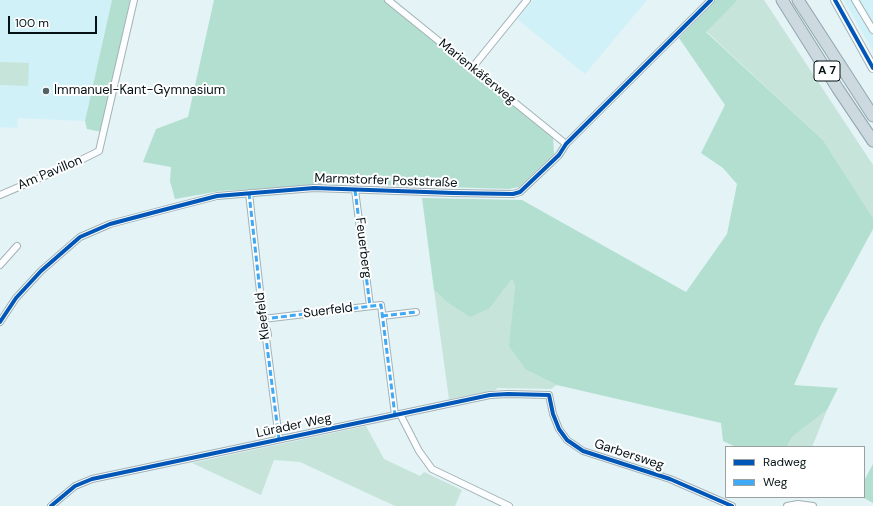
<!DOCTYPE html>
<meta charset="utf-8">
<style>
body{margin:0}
#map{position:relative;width:873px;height:506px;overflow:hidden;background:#e3f3f6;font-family:"DM Sans",sans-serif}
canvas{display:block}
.legend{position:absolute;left:725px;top:446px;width:140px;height:52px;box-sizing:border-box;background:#fff;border:1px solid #9ba0a1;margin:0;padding:5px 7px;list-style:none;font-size:12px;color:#051215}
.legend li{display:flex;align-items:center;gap:8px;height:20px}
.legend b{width:20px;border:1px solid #9ba0a1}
.scale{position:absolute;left:8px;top:16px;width:89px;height:18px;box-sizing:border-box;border:2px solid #051215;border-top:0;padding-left:5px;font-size:12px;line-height:14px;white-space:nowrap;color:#051215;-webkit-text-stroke:3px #fff;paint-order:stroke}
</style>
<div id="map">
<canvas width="873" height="506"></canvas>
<ul class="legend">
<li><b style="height:5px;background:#0057b8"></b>Radweg</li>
<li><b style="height:5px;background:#3fa9f5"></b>Weg</li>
</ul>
<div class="scale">100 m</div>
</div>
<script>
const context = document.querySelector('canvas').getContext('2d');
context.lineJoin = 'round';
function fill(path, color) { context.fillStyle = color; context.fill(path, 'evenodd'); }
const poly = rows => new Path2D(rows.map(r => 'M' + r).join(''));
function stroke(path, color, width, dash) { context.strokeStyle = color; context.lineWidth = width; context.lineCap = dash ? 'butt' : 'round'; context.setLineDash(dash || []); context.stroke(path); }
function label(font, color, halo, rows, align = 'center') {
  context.font = font + ' "DM Sans",sans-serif'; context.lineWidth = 4; context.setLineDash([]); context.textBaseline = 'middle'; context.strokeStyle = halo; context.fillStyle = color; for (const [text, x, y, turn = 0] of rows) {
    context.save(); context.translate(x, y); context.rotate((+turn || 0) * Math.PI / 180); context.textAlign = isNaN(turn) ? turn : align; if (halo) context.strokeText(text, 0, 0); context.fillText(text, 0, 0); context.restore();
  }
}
fill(poly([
 [0,0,112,0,85,121,18,118,17,128,0,127],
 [533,0,647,0,585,74,517,19],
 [844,0,873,0,873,51]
]), '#d0f1f8');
fill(poly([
 [738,0,764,0,873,165,873,218,823,140,706,31],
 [0,62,29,63,28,86,0,85],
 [512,279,515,286,510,346,526,370,557,385,551,389,497,388,496,390,449,399,434,290,447,302,490,308],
 [827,410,812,447,787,447,792,437],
 [366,426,384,459,420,476,424,472,462,490,455,506,395,506,300,462,274,460,261,495,192,463]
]), '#c6e4da');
fill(poly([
 [112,0,130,0,102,132,87,129,85,121],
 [214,0,383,0,553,137,554,154,519,187,509,189,352,184,220,191,175,199,170,181,171,167,143,162,156,129,188,117],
 [716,0,738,0,706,32,823,140,873,218,873,229,821,325,794,385,838,388,827,410,792,437,787,447,736,447,723,441,721,423,557,385,526,370,509,346,515,286,512,279,490,308,470,317,447,302,434,290,422,198,522,200,686,292,727,234,737,184,723,168,701,153,725,105,679,38],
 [873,464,873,503,862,497,864,497,864,481]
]), '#b3dfd0');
const street = poly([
 [388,0,566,144],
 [855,0,873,30],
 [472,68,527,0],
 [355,190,370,306],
 [249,193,264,327,267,330,268,335,266,338,279,439],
 [0,195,75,163,99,151,134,0],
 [0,265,17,246],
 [382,316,416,312],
 [263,319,381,305,395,415],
 [0,322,16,298,41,271,80,237,110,224,163,210,217,196,314,188,453,193,513,194,520,192,559,155,566,144,711,0],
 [400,414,419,451,432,469,509,506],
 [51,506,75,486,92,479,490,395,508,394,549,395,553,414,559,429,567,440,583,451,670,479,732,506],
 [787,506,798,504,813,506]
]);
const secondary = poly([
 [835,0,873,68]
]);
const highway = poly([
 [782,0,838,89,873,141],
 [798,0,873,116]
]);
stroke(street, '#a4b2b5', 8);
stroke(secondary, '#a4b2b5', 10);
stroke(highway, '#92a5ad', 13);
stroke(street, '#fbfdfe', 6);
stroke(secondary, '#fbfdfe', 8);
stroke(highway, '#ccd9df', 11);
stroke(poly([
 [355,190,370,306],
 [249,193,264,327,267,330,268,335,266,338,279,439],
 [382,316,416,312],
 [263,319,381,305,395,415]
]), '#3fa9f5', 3, [6, 3]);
stroke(poly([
 [835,0,873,68],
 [0,322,16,298,41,271,80,237,110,224,163,210,217,196,314,188,453,193,513,194,520,192,559,155,566,144,711,0],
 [51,506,75,486,92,479,490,395,508,394,549,395,553,414,559,429,567,440,583,451,670,479,732,506]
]), '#0057b8', 4);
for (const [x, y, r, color] of [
 [46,91,4,"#536164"]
]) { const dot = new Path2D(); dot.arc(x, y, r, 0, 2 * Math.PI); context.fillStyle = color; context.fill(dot); stroke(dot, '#fff', 1.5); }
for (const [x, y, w] of [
 [827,71,26]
]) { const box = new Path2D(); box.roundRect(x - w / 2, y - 10, w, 20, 3); context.fillStyle = '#fff'; context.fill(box); stroke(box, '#051215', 1); }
label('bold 12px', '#051215', null, [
 ["A 7",827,71]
]);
label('13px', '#051215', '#fff', [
 ["Marienkäferweg",477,72,39],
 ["Am Pavillon",50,173,-23],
 ["Marmstorfer Poststraße",386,181,2],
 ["Feuerberg",363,248,83],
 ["Suerfeld",328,311,-7],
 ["Kleefeld",263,316,-97],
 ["Lürader Weg",294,426,-12],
 ["Garbersweg",629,455,18]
]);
label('13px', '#051215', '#fff', [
 ["Immanuel-Kant-Gymnasium",54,91]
], 'left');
</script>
